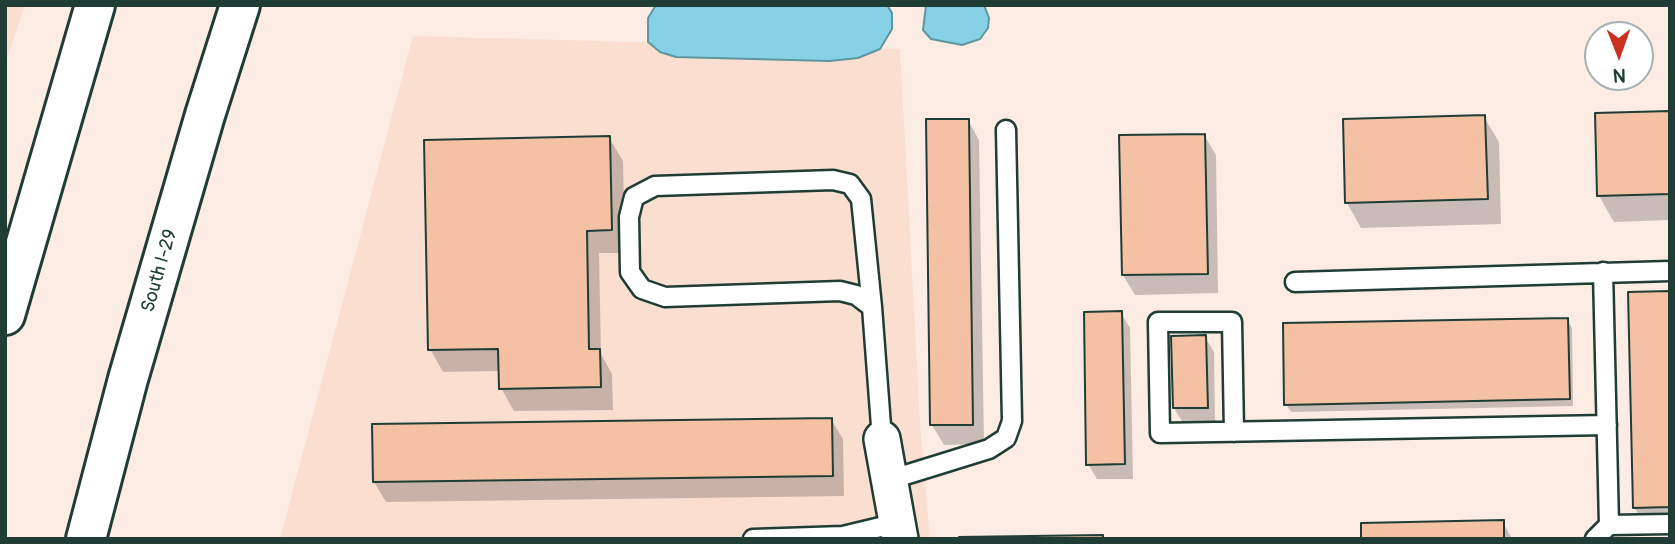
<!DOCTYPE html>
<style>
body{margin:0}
#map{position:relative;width:1675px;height:544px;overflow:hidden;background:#fcece4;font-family:Pangolin,sans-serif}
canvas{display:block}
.frame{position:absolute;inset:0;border:7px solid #1f3d34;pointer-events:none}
.north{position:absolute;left:1584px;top:21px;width:70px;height:70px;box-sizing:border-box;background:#fff;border:2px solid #a5b1ae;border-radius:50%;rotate:179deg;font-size:19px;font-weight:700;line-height:28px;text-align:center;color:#1f3d34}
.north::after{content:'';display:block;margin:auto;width:24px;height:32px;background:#c8321e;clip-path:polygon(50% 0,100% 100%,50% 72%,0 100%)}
</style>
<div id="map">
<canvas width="1675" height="544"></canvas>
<div class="frame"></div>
<div class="north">N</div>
</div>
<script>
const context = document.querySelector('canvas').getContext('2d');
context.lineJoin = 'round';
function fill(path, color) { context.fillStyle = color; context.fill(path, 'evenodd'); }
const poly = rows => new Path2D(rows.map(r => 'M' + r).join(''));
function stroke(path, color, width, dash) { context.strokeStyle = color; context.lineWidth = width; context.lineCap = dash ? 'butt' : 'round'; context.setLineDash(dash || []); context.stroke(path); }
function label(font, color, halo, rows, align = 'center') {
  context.font = font + ' Pangolin,sans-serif'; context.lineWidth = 5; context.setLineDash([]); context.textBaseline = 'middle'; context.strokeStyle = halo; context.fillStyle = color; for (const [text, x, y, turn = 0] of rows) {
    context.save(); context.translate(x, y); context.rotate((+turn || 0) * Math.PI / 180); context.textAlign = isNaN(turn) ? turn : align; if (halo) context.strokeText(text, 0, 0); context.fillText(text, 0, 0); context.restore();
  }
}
fill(poly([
 [5,5,25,5,5,65],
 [413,36,900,49,921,439,930,539,280,539]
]), '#fadfd1');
const water = poly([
 [656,5,887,5,892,13,892,29,880,49,858,58,829,61,676,57,660,52,648,42,648,18,656,5],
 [926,5,984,5,989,18,988,28,980,39,962,45,931,39,923,30,926,5]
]);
fill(water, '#87d1e7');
stroke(water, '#5d969f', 2);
fill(poly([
 [1670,112,1670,220,1614,222,1599,196,1597,115],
 [1484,117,1499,142,1501,224,1361,228,1347,203,1344,121],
 [968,120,979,140,984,444,944,445,932,425],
 [1204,135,1216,155,1218,293,1135,295,1123,275],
 [609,138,623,161,625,253,599,253,601,354,612,374,613,410,514,411,501,388,500,371,443,372,430,349],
 [1670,293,1670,514,1639,515,1634,507],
 [1121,313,1130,328,1133,479,1097,479,1088,464],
 [1567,320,1572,328,1573,406,1291,412,1286,404],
 [1205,337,1214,352,1215,422,1183,423,1174,408],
 [831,419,843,439,844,496,386,502,374,482],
 [1503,522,1512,539,1363,539]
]), '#0003');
const building = poly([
 [1670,111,1670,194,1597,196,1595,113,1670,111],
 [1485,115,1488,199,1345,203,1343,119,1485,115],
 [926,119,969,119,973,425,930,425,926,119],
 [1205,134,1208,274,1122,275,1119,135,1205,134],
 [610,136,612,230,587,231,589,349,600,349,601,387,499,389,498,349,428,350,424,140,610,136],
 [1670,291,1670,507,1633,508,1628,292,1670,291],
 [1122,311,1125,464,1086,465,1084,312,1122,311],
 [1568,318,1570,399,1284,405,1283,323,1568,318],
 [1206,335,1208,408,1173,408,1171,336,1206,335],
 [832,418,833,476,373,482,372,424,832,418],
 [1504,520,1504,539,1361,539,1361,523,1504,520],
 [1103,535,1103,539,959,539,959,537,1103,535]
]);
fill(building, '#f4c1a4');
stroke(building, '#1f3d34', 2);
const service = poly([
 [1295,282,1670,271],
 [872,307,856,295,840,291,665,297,642,289,630,272,629,217,634,197,655,186,833,180,850,184,861,199,872,307,882,439],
 [1234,432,1232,322,1158,322,1160,433,1607,425],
 [889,480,989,449,1006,438,1012,421,1006,130],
 [1609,525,1670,524],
 [753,539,843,536,897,523],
 [1595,539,1609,525,1603,272]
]);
const minor = poly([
 [882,439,900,539]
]);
const motorway = poly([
 [5,315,95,5],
 [86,539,128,379,205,115,240,5]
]);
stroke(service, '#1f3d34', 23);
stroke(minor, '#1f3d34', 40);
stroke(motorway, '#1f3d34', 44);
stroke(service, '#fff', 18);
stroke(minor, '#fff', 35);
stroke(motorway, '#fff', 38);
label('19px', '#1f3d34', '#fff', [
 ["South I-29",160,271,-74]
]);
</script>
